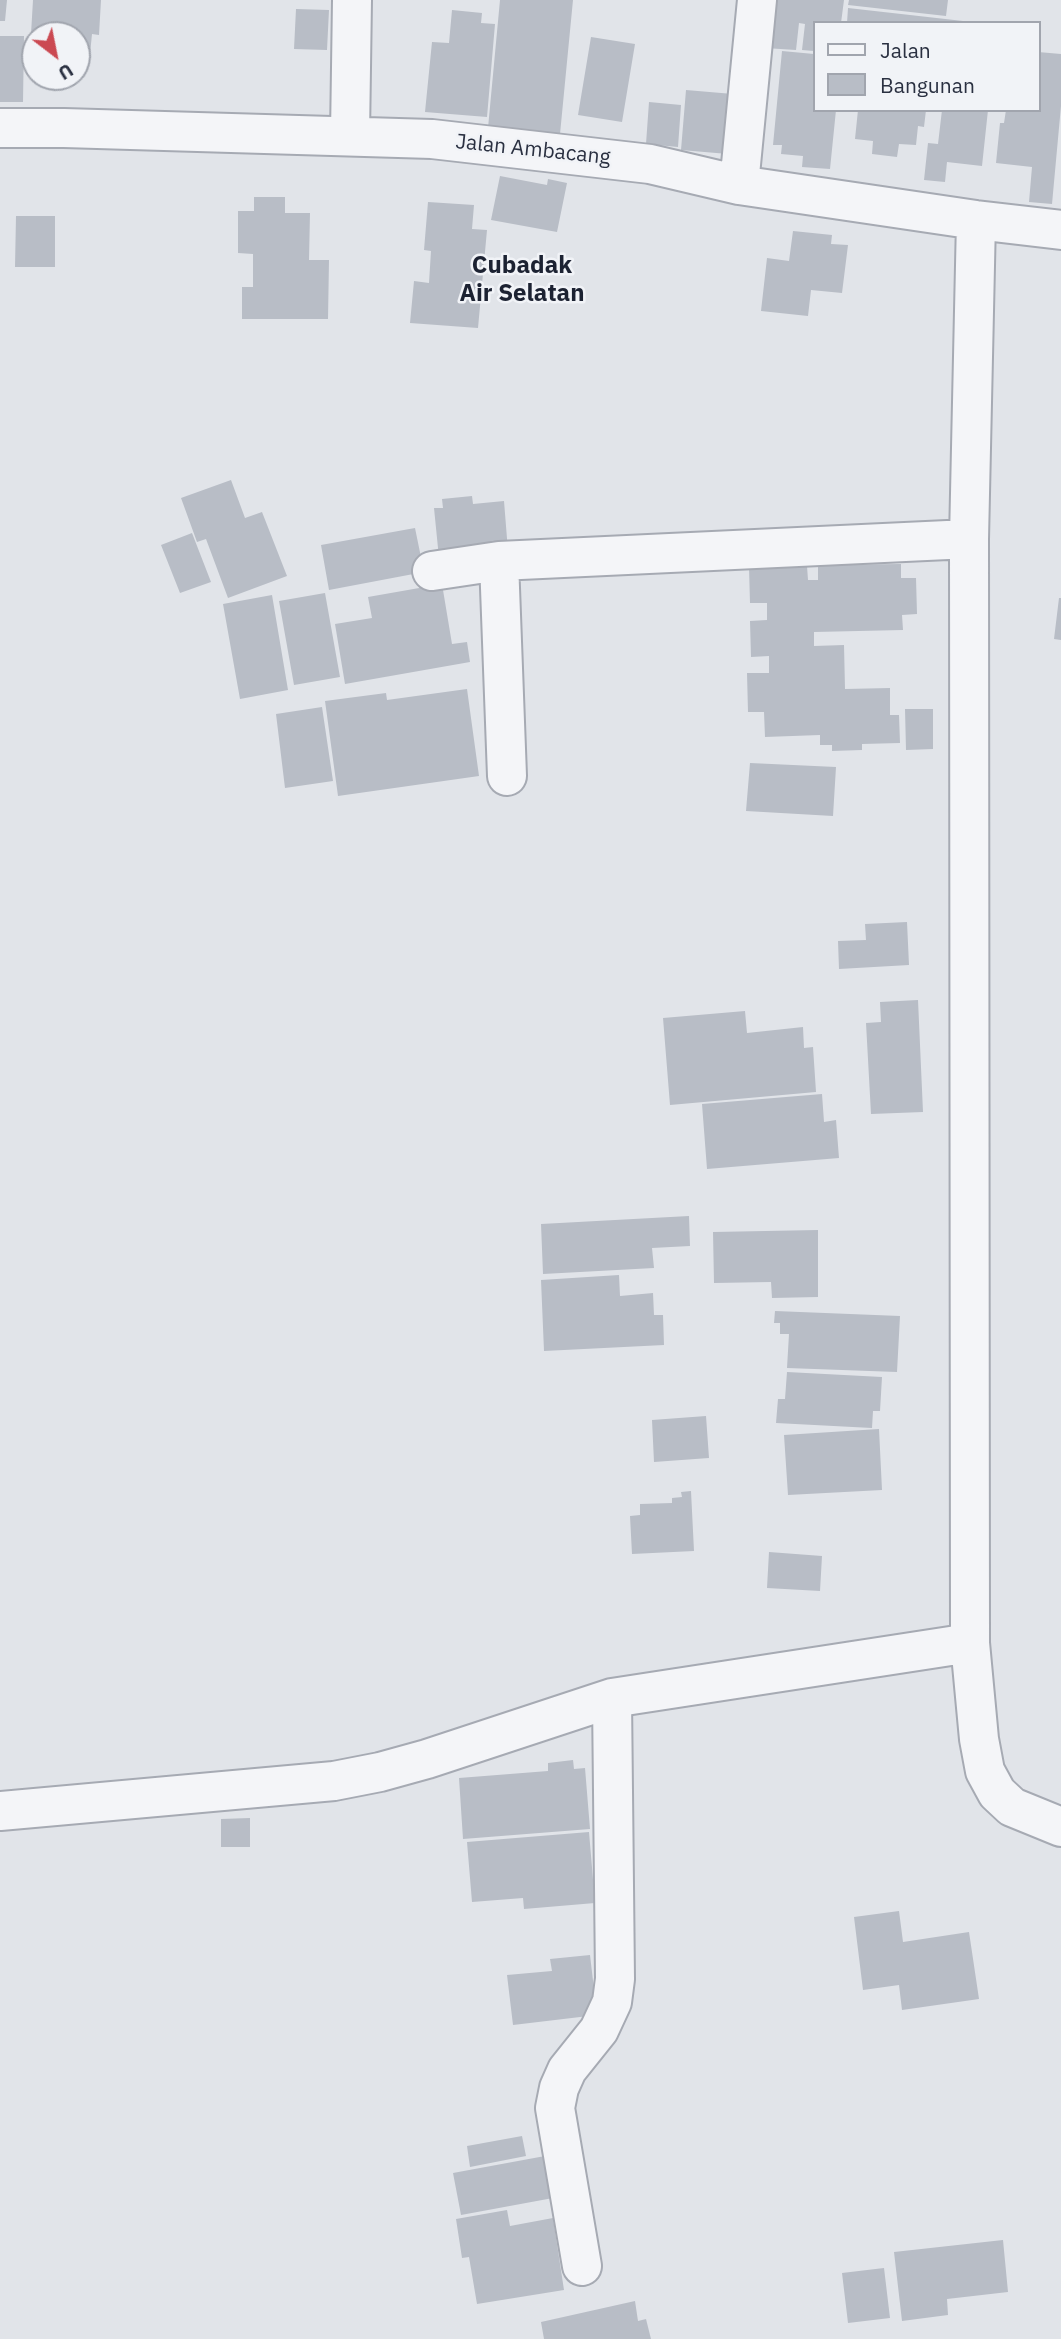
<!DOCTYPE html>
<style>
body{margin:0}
#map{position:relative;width:1061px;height:2339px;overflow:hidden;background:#e1e4e9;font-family:"IBM Plex Sans",sans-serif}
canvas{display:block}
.legend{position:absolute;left:813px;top:21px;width:228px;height:91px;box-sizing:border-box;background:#f1f3f7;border:2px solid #a1a5ae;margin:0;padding:9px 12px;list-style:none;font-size:21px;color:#2a3041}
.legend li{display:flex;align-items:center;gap:14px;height:35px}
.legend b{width:35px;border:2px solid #a1a5ae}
.north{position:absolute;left:21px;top:21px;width:70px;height:70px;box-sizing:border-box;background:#f1f3f7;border:2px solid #a1a5ae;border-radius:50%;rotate:148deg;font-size:19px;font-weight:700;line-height:28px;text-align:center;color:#2a3041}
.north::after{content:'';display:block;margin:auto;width:24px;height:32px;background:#cb4952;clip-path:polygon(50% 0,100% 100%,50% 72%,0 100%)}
</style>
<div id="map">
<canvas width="1061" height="2339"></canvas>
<ul class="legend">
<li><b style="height:9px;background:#f4f5f8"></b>Jalan</li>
<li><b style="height:19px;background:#b8bdc6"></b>Bangunan</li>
</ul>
<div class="north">U</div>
</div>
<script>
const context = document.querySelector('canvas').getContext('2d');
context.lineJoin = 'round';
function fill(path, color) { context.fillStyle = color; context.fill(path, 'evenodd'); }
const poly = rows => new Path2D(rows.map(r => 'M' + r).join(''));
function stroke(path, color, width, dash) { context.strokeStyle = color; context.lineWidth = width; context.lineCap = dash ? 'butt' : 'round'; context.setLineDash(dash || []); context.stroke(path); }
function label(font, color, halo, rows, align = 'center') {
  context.font = font + ' "IBM Plex Sans",sans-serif'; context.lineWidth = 5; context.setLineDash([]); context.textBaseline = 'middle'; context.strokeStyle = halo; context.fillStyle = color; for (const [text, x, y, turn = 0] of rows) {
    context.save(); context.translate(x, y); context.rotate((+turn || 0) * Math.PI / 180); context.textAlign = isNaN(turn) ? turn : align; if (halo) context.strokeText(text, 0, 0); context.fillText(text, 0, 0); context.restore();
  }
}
fill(poly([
 [0,0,7,0,5,21,0,21],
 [33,0,101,0,99,35,92,34,90,54,77,53,77,35,31,34],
 [500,0,573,0,560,134,488,128],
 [770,0,844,0,841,23,814,23,814,51,802,50,805,24,799,23,796,50,765,48],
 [849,0,948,0,946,16,848,5],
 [848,8,963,21,963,23,847,23],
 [296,9,329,10,327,50,294,49],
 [452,10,482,13,481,23,495,24,487,117,425,112,432,42,449,43],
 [0,36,24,36,23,102,0,102],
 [591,37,635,44,622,122,578,115],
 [782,51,814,54,814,110,836,110,830,169,802,167,803,156,781,154,782,145,773,145],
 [1038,52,1061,54,1061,106,1052,204,1029,202,1032,167,996,163,1000,123,1004,123,1006,110,1038,110],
 [686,90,733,94,728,154,681,150],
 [649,102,681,105,678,147,646,144],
 [858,110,926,110,924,127,918,126,916,145,899,144,897,157,872,154,873,141,855,139],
 [942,110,988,110,982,166,947,162,945,182,924,180,928,143,938,144],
 [500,176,547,185,548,179,567,183,557,232,491,220],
 [254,197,285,197,285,213,310,213,309,260,329,260,328,319,242,319,242,287,253,287,253,254,238,253,238,211,254,211],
 [428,202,474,205,472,229,487,230,478,328,410,323,414,281,429,283,431,251,424,250],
 [16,216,55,216,55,267,15,267],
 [793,231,832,235,831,244,848,245,842,293,811,290,808,316,761,311,767,258,789,261],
 [231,480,245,518,262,512,287,576,228,598,206,539,197,542,181,498],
 [472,496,473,504,504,501,508,551,439,558,434,508,443,508,442,499],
 [415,528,424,572,329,590,321,545],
 [192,533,211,582,180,593,161,545],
 [901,564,901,578,916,578,917,614,902,615,903,630,814,632,814,646,844,645,845,689,890,688,890,715,899,715,900,743,862,744,862,750,832,751,832,745,820,745,820,735,765,737,764,712,748,712,747,673,769,673,769,656,751,657,750,621,767,620,767,603,750,603,749,567,807,566,808,580,818,580,818,565],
 [442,584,452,644,467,642,470,662,345,684,335,624,372,618,368,597],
 [325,593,340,677,294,685,279,601],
 [272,595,288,690,240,699,223,604],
 [1059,598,1061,598,1061,640,1054,639],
 [467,689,479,776,338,796,325,701,386,693,387,700],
 [322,707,333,781,285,788,276,714],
 [905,709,933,709,933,749,906,750],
 [750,763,836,767,833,816,746,811],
 [907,922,909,965,839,969,838,941,866,940,865,924],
 [918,1000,923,1112,871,1114,866,1023,881,1022,880,1002],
 [745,1011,747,1033,803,1027,804,1048,813,1047,816,1092,670,1105,663,1018],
 [822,1094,824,1122,836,1120,839,1158,707,1169,702,1104],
 [689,1216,690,1246,652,1248,654,1268,543,1274,541,1224],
 [818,1230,818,1297,772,1298,771,1282,714,1283,713,1232],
 [619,1275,620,1296,653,1293,654,1315,663,1315,664,1345,544,1351,541,1280],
 [775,1311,900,1316,897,1372,787,1368,789,1334,780,1334,780,1323,774,1323],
 [787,1372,882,1377,880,1411,873,1411,872,1428,776,1423,778,1399,785,1399],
 [706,1416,709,1458,654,1462,652,1420],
 [879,1429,882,1490,788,1495,784,1435],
 [691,1491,694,1551,632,1554,630,1516,640,1515,640,1504,672,1503,672,1498,682,1497,681,1492],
 [769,1552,822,1556,820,1591,767,1588],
 [573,1760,574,1769,585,1768,590,1829,463,1839,459,1778,548,1771,548,1763],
 [250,1818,250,1847,221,1847,221,1819],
 [589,1832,595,1903,524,1909,523,1898,472,1902,467,1842],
 [899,1911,903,1942,969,1932,979,1999,902,2010,899,1985,863,1990,854,1917],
 [590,1955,597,2015,513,2025,507,1975,552,1971,550,1959],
 [522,2136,526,2156,470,2167,467,2146],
 [545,2156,553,2198,461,2215,453,2173],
 [507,2210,510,2226,553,2218,564,2290,477,2304,469,2257,462,2258,456,2219],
 [1003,2240,1008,2292,947,2299,948,2315,902,2321,894,2252],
 [884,2268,890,2318,848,2323,842,2273],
 [635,2301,638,2321,646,2319,651,2339,544,2339,541,2322]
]), '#b8bdc6');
const minor = poly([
 [0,128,64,128,432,139,650,164,739,185,976,220,1061,230],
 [350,135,352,0],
 [739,185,757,0],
 [976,220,969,539,970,1643,979,1739,985,1771,997,1793,1012,1807,1061,1827],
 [499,561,507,776],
 [432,571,499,561,969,539],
 [0,1811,334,1781,380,1772,427,1759,612,1698,970,1643],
 [582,2266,555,2108,559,2088,567,2070,599,2030,612,2002,615,1979,612,1698]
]);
stroke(minor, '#a6aab3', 42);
stroke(minor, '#f4f5f8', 38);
label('21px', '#2a3041', '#f1f3f7', [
 ["Jalan Ambacang",533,150,6]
]);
label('bold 24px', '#1c2232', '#f1f3f7', [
 ["Cubadak",522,266],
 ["Air Selatan",522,294]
]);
</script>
